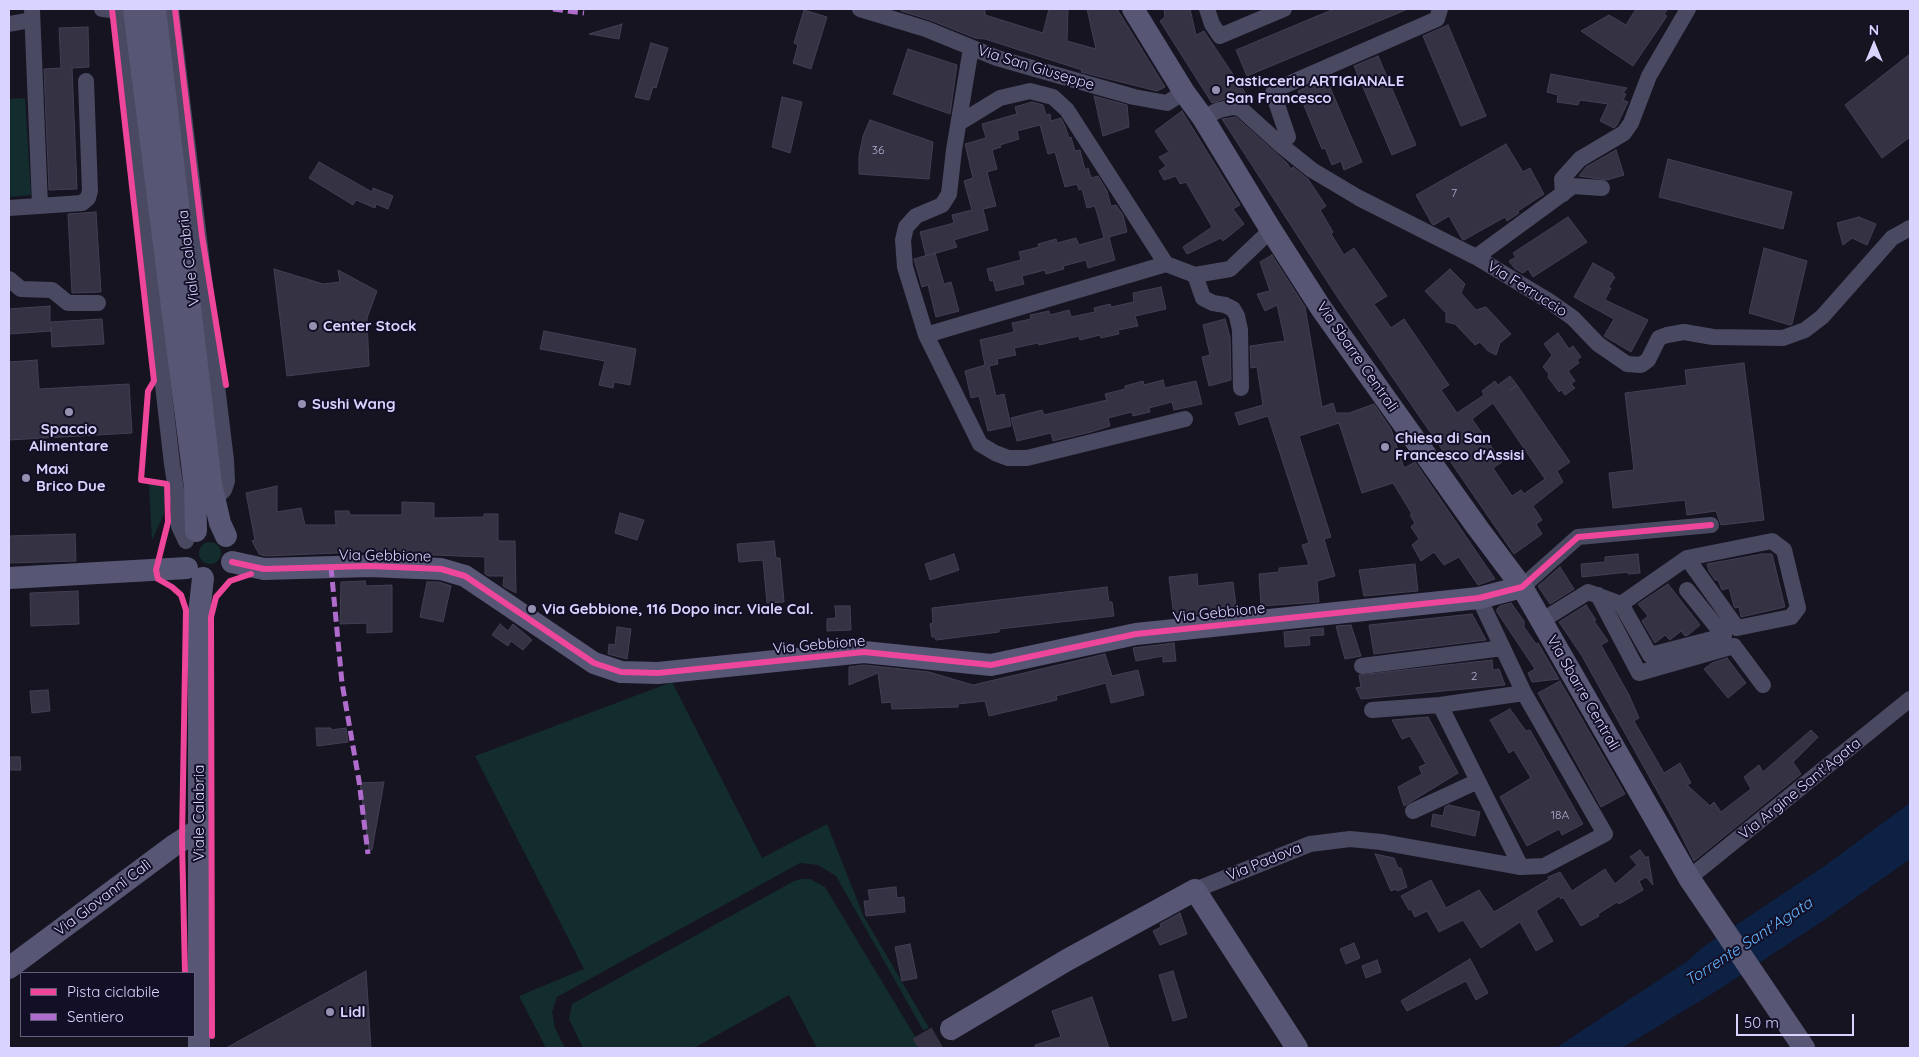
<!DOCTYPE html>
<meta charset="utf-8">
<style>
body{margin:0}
#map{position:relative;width:1919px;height:1057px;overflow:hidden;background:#161421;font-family:Quicksand,sans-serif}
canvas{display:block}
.frame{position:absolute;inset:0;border:10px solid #d9d4ff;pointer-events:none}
.legend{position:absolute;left:20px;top:972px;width:175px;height:65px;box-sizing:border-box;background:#130f26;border:1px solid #625e7d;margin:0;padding:6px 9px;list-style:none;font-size:15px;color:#d9d4ff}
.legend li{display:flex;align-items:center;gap:10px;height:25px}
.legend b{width:25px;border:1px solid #625e7d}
.north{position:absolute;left:1849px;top:20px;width:50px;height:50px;-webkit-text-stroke:4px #130f26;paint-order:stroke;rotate:0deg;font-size:14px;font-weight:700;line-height:20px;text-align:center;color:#d9d4ff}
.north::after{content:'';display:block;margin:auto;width:18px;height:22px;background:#d9d4ff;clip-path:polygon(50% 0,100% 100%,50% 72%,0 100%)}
.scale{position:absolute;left:1736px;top:1014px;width:118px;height:22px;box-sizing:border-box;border:2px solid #d9d4ff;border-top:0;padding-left:6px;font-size:15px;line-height:18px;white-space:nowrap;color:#d9d4ff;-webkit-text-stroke:4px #130f26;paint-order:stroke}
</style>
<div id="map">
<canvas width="1919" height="1057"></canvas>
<div class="frame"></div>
<ul class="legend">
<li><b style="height:6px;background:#ed469a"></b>Pista ciclabile</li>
<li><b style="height:6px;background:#b06ccc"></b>Sentiero</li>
</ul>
<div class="north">N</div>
<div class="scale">50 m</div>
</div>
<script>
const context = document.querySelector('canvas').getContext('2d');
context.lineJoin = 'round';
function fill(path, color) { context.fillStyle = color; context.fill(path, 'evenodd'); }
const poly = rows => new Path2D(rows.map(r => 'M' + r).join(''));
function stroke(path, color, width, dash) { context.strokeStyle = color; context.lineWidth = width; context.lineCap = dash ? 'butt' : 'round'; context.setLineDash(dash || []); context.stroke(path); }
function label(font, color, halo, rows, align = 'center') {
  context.font = font + ' Quicksand,sans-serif'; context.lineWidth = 4; context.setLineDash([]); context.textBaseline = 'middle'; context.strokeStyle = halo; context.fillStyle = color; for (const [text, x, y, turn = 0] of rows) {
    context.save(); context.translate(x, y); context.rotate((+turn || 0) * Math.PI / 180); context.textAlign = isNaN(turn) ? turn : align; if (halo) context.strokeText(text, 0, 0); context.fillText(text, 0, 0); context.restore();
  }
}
fill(poly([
 [25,98,31,195,9,197,9,99],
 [149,484,163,484,165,496,164,514,152,540],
 '199 553a11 11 0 1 1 22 0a11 11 0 1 1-22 0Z',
 [672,682,762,858,827,824,864,917,929,1028,923,1030,836,876,818,865,800,863,557,997,552,1012,555,1028,565,1048,546,1048,519,996,584,969,475,756],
 [802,879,810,879,825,887,922,1048,817,1048,789,995,694,1048,583,1048,569,1019,572,1004,794,881]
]), '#132c2d');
fill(poly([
 [1910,803,1910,859,1821,922,1718,990,1622,1048,1556,1048,1689,960,1703,947,1826,865]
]), '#0d2144');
const building = poly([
 [901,9,985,9,985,15,1043,33,1049,9,1068,9,1067,41,1096,49,1087,9,1117,9,1165,87,1157,91,1081,72,1082,70,985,39,975,38,930,20,901,11,901,9],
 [1164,9,1190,9,1196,35,1204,31,1250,100,1248,102,1241,98,1231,97,1212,103,1160,21,1165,17,1164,9],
 [1334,9,1408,9,1247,76,1236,50,1334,9],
 [1636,9,1668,9,1664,14,1667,16,1633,66,1581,31,1609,15,1626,25,1636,9],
 [804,10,827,17,811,69,793,63,798,45,794,43,804,10],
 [622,24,619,39,589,34,622,24],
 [1448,25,1486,116,1461,126,1423,36,1448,25],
 [88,27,89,67,72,68,77,189,49,190,44,69,61,68,59,28,88,27],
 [651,43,668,48,656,88,653,87,649,100,635,97,651,43],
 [908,49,957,65,950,114,893,94,908,49],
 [1910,54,1910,137,1882,158,1845,105,1910,54],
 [1378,56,1416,145,1392,155,1354,66,1378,56],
 [1551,74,1627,88,1623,93,1626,94,1623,100,1628,102,1617,125,1614,128,1600,121,1608,104,1580,100,1578,105,1557,102,1558,95,1547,92,1551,74],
 [1326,78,1362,162,1344,170,1341,161,1332,165,1325,148,1322,149,1298,91,1326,78],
 [1094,96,1127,105,1129,127,1103,136,1094,96],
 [782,97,802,102,790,153,772,147,782,97],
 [1032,102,1043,105,1046,115,1050,114,1051,121,1061,118,1065,126,1069,138,1071,137,1075,151,1080,150,1085,170,1088,168,1091,178,1098,176,1107,191,1111,206,1116,205,1123,215,1127,232,1109,237,1115,260,1088,268,1086,260,1063,266,1064,269,1046,274,1045,270,1022,276,1024,284,996,291,993,280,990,281,987,269,1021,260,1019,252,1039,247,1038,244,1056,239,1057,243,1076,238,1079,245,1104,238,1095,206,1087,208,1082,189,1079,190,1077,184,1065,187,1055,152,1048,154,1040,125,1017,131,1019,139,1000,145,1001,147,992,150,997,169,987,172,996,206,983,209,988,230,954,240,957,247,926,256,920,232,954,223,952,215,972,210,964,181,973,178,965,144,986,138,982,124,1017,114,1015,107,1032,102],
 [1182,111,1240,205,1233,209,1244,224,1223,241,1221,238,1187,254,1183,247,1212,227,1186,182,1180,184,1176,176,1164,180,1159,171,1166,166,1159,157,1169,152,1155,131,1182,111],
 [1236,117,1287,163,1291,169,1293,167,1308,179,1326,206,1320,210,1333,232,1331,234,1344,255,1354,248,1387,296,1374,304,1391,328,1404,319,1449,385,1441,390,1457,413,1484,395,1482,391,1495,381,1498,385,1510,376,1517,385,1509,391,1517,385,1570,462,1557,471,1563,482,1533,506,1542,520,1536,524,1542,534,1514,554,1338,298,1222,119,1236,117],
 [1493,403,1545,479,1524,494,1521,490,1512,496,1493,468,1502,462,1472,419,1493,403],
 [870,120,933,142,929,179,859,174,859,156,863,136,870,120],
 [1506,144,1523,172,1530,168,1544,194,1518,211,1519,213,1507,221,1505,217,1464,240,1462,239,1449,216,1434,225,1432,224,1416,195,1506,144],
 [1616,150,1624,175,1607,180,1579,176,1586,167,1616,150],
 [1668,159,1792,192,1783,229,1659,197,1668,159],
 [319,162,372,192,373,188,393,196,388,209,376,204,375,208,356,200,353,205,309,178,319,162],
 [96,212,101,292,72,293,68,214,96,212],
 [1568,217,1587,242,1533,277,1528,269,1523,273,1515,269,1509,261,1516,257,1513,253,1568,217],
 [1859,217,1876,224,1867,245,1852,238,1843,245,1837,223,1859,217],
 [1764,248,1807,261,1792,324,1790,325,1749,313,1764,248],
 [935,253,944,284,951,282,959,311,936,317,928,285,922,287,914,259,935,253],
 [1272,255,1305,307,1322,407,1333,403,1336,413,1349,413,1374,404,1391,429,1404,468,1415,462,1495,579,1478,585,1459,557,1444,565,1434,552,1421,561,1412,545,1419,539,1411,527,1415,523,1410,515,1412,514,1393,483,1362,493,1339,423,1299,436,1331,537,1324,539,1335,576,1317,581,1319,602,1261,606,1259,574,1279,572,1279,568,1309,565,1302,545,1309,543,1268,416,1239,425,1235,413,1263,405,1257,367,1251,368,1250,346,1285,341,1277,305,1265,311,1257,294,1270,291,1260,262,1272,255],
 [1593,263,1613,274,1612,276,1615,277,1608,288,1611,288,1605,300,1648,320,1631,352,1604,336,1614,319,1574,297,1593,263],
 [274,269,323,284,340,282,338,270,377,291,367,318,369,366,287,376,274,269],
 [1450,269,1465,284,1461,293,1476,310,1486,307,1511,334,1500,343,1496,355,1488,351,1480,342,1475,345,1455,324,1446,322,1446,313,1425,291,1450,269],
 [1161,287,1166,309,1135,316,1138,326,1118,330,1119,334,1101,338,1100,335,1080,340,1079,336,1039,345,1038,343,1014,348,1016,355,997,359,998,364,989,366,996,396,1004,394,1011,426,988,431,979,396,971,398,965,371,985,365,980,340,1014,332,1012,323,1031,319,1030,315,1049,311,1050,315,1069,310,1071,317,1095,312,1094,308,1110,304,1111,307,1134,302,1133,293,1161,287],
 [50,306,50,322,102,319,104,344,52,347,51,327,51,331,9,334,9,309,50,306],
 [1225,319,1230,337,1231,380,1209,386,1202,357,1210,355,1203,325,1225,319],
 [544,331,636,349,630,385,614,382,613,388,599,385,605,361,540,349,544,331],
 [1558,333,1569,349,1573,346,1581,357,1577,360,1579,363,1568,371,1575,381,1571,384,1575,388,1565,395,1561,390,1559,392,1548,377,1549,374,1543,367,1552,355,1544,344,1558,333],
 [37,360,39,389,129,384,132,433,9,440,9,362,37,360],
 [1744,363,1764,520,1721,525,1716,511,1687,515,1685,500,1613,508,1609,473,1634,470,1625,393,1687,385,1685,370,1744,363],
 [1163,380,1165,388,1196,381,1202,404,1174,410,1172,402,1149,408,1150,412,1133,416,1132,412,1108,418,1110,426,1091,432,1053,441,1051,433,1017,441,1011,418,1042,410,1044,415,1107,400,1105,394,1125,389,1125,386,1143,381,1144,385,1163,380],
 [277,486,277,512,301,508,305,525,336,525,335,511,349,511,350,515,402,515,402,502,434,503,434,518,484,517,484,514,498,514,498,541,515,541,516,593,503,586,504,576,489,576,485,574,485,557,384,553,384,551,265,556,259,554,252,541,255,540,246,493,277,486],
 [620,513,644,520,637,540,615,533,620,513],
 [75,534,76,561,9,563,9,536,75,534],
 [774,541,776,558,780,558,784,602,767,603,763,560,739,562,737,544,774,541],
 [954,554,959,570,930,580,925,564,954,554],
 [1638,554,1640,573,1628,574,1628,572,1582,577,1581,564,1605,562,1605,557,1638,554],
 [1762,554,1772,554,1785,607,1741,617,1739,607,1735,608,1734,606,1729,588,1722,590,1718,580,1715,580,1709,571,1707,564,1762,554],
 [1415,564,1418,591,1364,596,1359,570,1415,564],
 [1560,567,1574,589,1550,604,1538,586,1560,567],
 [1197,574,1198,586,1233,582,1236,606,1222,607,1222,611,1174,617,1169,577,1197,574],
 [365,581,366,586,392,585,392,632,367,633,367,623,340,624,341,582,365,581],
 [427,582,439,582,451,586,443,622,420,617,427,582],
 [1668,584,1700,625,1688,635,1685,636,1681,631,1670,640,1665,635,1655,643,1642,621,1648,616,1638,604,1668,584],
 [1107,587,1109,602,1112,602,1114,616,999,629,999,632,936,640,935,637,932,637,930,624,933,623,932,608,1107,587],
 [78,591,79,624,31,626,30,593,78,591],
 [1511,603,1524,621,1524,627,1536,644,1538,643,1559,679,1532,682,1528,673,1535,669,1497,612,1497,609,1500,606,1511,603],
 [1586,605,1596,620,1594,621,1608,641,1601,645,1629,695,1639,718,1634,721,1664,773,1680,763,1691,783,1687,785,1710,806,1714,802,1721,812,1751,789,1744,777,1759,765,1763,772,1811,730,1818,737,1793,762,1801,774,1694,861,1674,821,1582,656,1559,622,1586,605],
 [835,606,850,606,851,630,827,631,827,619,836,618,835,606],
 [1472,614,1486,640,1374,654,1369,625,1472,614],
 [500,624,508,631,513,624,532,640,523,650,511,641,508,646,492,635,500,624],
 [1351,625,1361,656,1345,659,1336,626,1351,625],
 [617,627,631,629,627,659,608,654,609,644,615,645,617,627],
 [1323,628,1324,635,1309,636,1310,645,1285,647,1284,632,1323,628],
 [1174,643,1176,661,1163,662,1163,656,1136,661,1133,648,1174,643],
 [1105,654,1112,676,1138,670,1144,695,1111,703,1106,683,1056,696,1057,700,989,716,985,701,958,704,958,707,892,709,891,702,882,703,878,673,849,685,849,667,864,665,929,672,973,685,1105,654],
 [1727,658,1746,683,1728,698,1704,669,1712,663,1727,658],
 [1492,660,1493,670,1499,669,1505,685,1361,699,1356,688,1361,687,1359,675,1492,660],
 [1560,681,1625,794,1601,807,1538,693,1560,681],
 [48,690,50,711,32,713,30,691,48,690],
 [1510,709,1526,731,1530,730,1583,824,1562,835,1559,829,1527,846,1500,797,1531,778,1514,750,1509,753,1490,720,1510,709],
 [1428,717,1458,773,1404,806,1398,787,1422,774,1419,767,1426,764,1410,736,1402,739,1392,720,1428,717],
 [316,728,331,728,331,730,346,728,348,742,317,746,316,728],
 [9,757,20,757,21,770,9,770,9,757],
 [384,782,372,850,369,850,360,783,384,782],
 [1449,805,1480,812,1475,836,1431,826,1433,814,1443,816,1445,807,1449,805],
 [1640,850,1646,858,1648,856,1653,885,1646,877,1639,881,1643,890,1619,904,1617,902,1598,914,1599,916,1581,926,1563,897,1561,899,1559,896,1536,911,1553,941,1536,951,1520,922,1481,948,1463,920,1439,932,1427,911,1415,917,1411,909,1409,910,1401,896,1431,880,1446,908,1479,890,1494,912,1549,879,1548,877,1560,872,1572,891,1605,869,1615,884,1637,865,1630,857,1640,850],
 [1375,854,1394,858,1398,868,1401,868,1407,887,1397,891,1396,889,1391,891,1375,854],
 [896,887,897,898,904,897,905,912,866,916,864,901,870,901,868,890,896,887],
 [1180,913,1187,934,1160,945,1153,931,1161,927,1160,924,1180,913],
 [1354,943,1360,958,1346,964,1340,949,1354,943],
 [910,944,917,978,902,981,895,947,910,944],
 [1470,959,1488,993,1476,1000,1466,981,1407,1011,1401,1001,1470,959],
 [1377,960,1381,972,1366,978,1362,966,1377,960],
 [366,971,371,1048,226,1048,366,971],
 [1173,971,1187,1017,1173,1021,1159,975,1173,971],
 [1092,997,1109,1048,1035,1048,1035,1045,1061,1037,1052,1011,1092,997]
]);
fill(building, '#343243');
stroke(building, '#433f54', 1);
stroke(poly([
 [918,1048,951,1029]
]), '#333142', 22, [22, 11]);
stroke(poly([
 [32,9,40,205],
 [102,9,120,11],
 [120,9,172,464,179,508,179,526,186,541],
 [171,9,226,460,227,481,224,490,214,499],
 [860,9,926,29,997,58,1134,97,1167,103,1184,92],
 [1207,9,1212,24,1220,36,1284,9],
 [9,24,31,20],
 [1203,118,1219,110,1233,107,1240,108,1282,146,1312,170,1359,198,1476,257,1549,301,1573,318,1598,344,1627,364,1641,365,1648,360,1659,338,1667,335,1684,332,1713,337,1783,338,1805,330,1822,317,1892,238,1910,228],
 [959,123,1000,98,1030,91,1053,97,1067,110,1166,264,926,335,905,267,903,240,906,227,916,216,942,205,949,194,954,150,971,48],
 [1288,137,1273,93,1279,88,1437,19,1440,9],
 [1563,194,1562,179,1580,159,1624,133,1631,123,1649,76,1688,9],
 [9,208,82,203,88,198,90,191,86,81],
 [1476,257,1573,186,1602,188],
 [1166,264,1195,275,1230,269,1271,230],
 [1195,275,1203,298,1213,303,1225,305,1233,309,1237,316,1240,330,1241,388],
 [9,279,21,289,52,290,68,303,98,303],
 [926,335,980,444,995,453,1008,458,1027,458,1185,419],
 [1522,587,1578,537,1711,525],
 [1598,595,1639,673,1734,646,1763,685],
 [1621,604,1687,558,1737,628,1791,617,1798,608,1784,550,1772,541,1687,558],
 [1541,621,1588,592,1621,604,1650,655,1724,636,1687,590],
 [1362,666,1503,648],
 [1440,705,1521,867],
 [1372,710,1440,705,1524,693],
 [1413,811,1478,781],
 [1689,878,1910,699],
 [1195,890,1310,844,1350,839,1381,842,1521,867,1544,866,1605,834,1524,693,1479,598]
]), '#4a4962', 16);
stroke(poly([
 [134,9,195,487,196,531],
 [155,9,211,484,220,523,226,536],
 [1133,9,1184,92,1203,118,1271,230,1321,308,1477,527,1522,587,1689,878,1804,1048],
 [232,562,264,569,370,566,441,569,465,576,594,663,621,672,658,673,864,652,991,665,1136,634,1479,598,1522,587],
 [9,578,187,568],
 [9,968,173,846,198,830],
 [951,1029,1067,960,1195,890,1297,1048],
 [199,1048,199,614,203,578]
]), '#575674', 22);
stroke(poly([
 [553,9,584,13],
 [331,567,342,683,359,781,368,854]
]), '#b06ccc', 5, [10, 5]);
stroke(poly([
 [112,9,154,381,148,391,141,480,167,484,168,522,156,570,158,579,172,587,181,595,186,610,182,840,185,973],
 [175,9,202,236,226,385],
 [232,562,264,569,370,566,441,569,465,576,594,663,621,672,658,673,864,652,991,665,1136,634,1479,598,1522,587,1578,537,1711,525],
 [212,1036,211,617,216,597,230,581,251,574]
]), '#ed469a', 6);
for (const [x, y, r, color] of [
 [1216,90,5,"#9591b1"],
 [313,326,5,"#9591b1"],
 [302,404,5,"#9591b1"],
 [69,412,5,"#9591b1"],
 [1385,447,5,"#9591b1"],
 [26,478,5,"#9591b1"],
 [532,609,5,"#9591b1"],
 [330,1012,5,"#9591b1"]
]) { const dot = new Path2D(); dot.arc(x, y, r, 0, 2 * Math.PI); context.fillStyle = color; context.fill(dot); stroke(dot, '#130f26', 2); }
label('12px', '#b0acd0', null, [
 ["36",878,150],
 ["7",1454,193],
 ["2",1474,676],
 ["18A",1560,815]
]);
label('15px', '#d9d4ff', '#130f26', [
 ["Via San Giuseppe",1036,68,17],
 ["Viale Calabria",189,258,-97],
 ["Via Ferruccio",1527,289,32],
 ["Via Sbarre Centrali",1357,357,55],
 ["Via Gebbione",385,556,1],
 ["Via Gebbione",1219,613,-6],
 ["Via Gebbione",819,645,-5],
 ["Via Sbarre Centrali",1583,693,60],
 ["Via Argine Sant'Agata",1800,789,-39],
 ["Viale Calabria",199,813,-90],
 ["Via Padova",1264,862,-22],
 ["Via Giovanni Calì",103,898,-37]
]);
label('bold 15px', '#d9d4ff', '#130f26', [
 ["Pasticceria ARTIGIANALE",1226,81],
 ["San Francesco",1226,98],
 ["Center Stock",323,326],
 ["Sushi Wang",312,404],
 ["Spaccio",69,429,"center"],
 ["Alimentare",69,446,"center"],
 ["Chiesa di San",1395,438],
 ["Francesco d'Assisi",1395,455],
 ["Maxi",36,469],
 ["Brico Due",36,486],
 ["Via Gebbione, 116 Dopo incr. Viale Cal.",542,609],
 ["Lidl",340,1012]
], 'left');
label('italic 16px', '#62b6ff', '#130f26', [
 ["Torrente Sant'Agata",1749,942,-33]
]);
</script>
